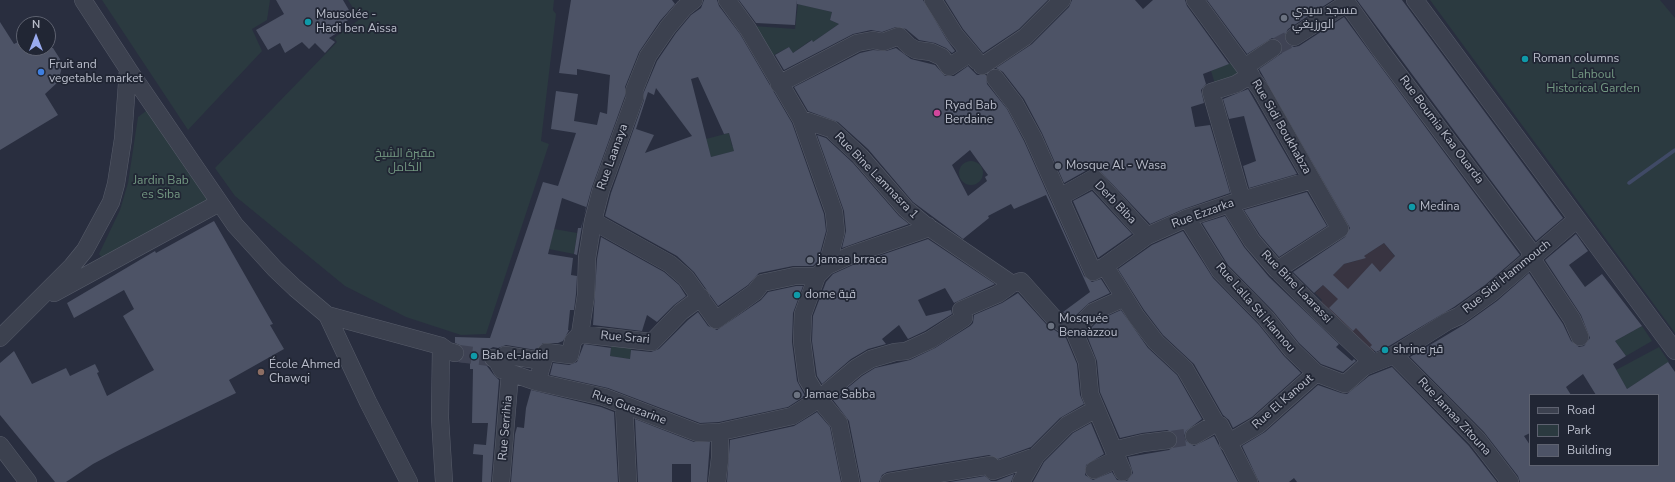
<!DOCTYPE html>
<meta charset="utf-8">
<style>
body{margin:0}
#map{position:relative;width:1675px;height:482px;overflow:hidden;background:#292e3f;font-family:"Nunito Sans",sans-serif}
canvas{display:block}
.legend{position:absolute;left:1529px;top:394px;width:130px;height:72px;box-sizing:border-box;background:#212634;border:1px solid #5e6270;margin:0;padding:5px 7px;list-style:none;font-size:12px;color:#b9bdca}
.legend li{display:flex;align-items:center;gap:8px;height:20px}
.legend b{width:20px;border:1px solid #5e6270}
.north{position:absolute;left:16px;top:16px;width:40px;height:40px;box-sizing:border-box;background:#212634;border:1px solid #5e6270;border-radius:50%;rotate:0deg;font-size:11px;font-weight:700;line-height:16px;text-align:center;color:#b9bdca}
.north::after{content:'';display:block;margin:auto;width:14px;height:18px;background:#99abef;clip-path:polygon(50% 0,100% 100%,50% 72%,0 100%)}
</style>
<div id="map">
<canvas width="1675" height="482"></canvas>
<ul class="legend">
<li><b style="height:5px;background:#3c414f"></b>Road</li>
<li><b style="height:11px;background:#2b3a40"></b>Park</li>
<li><b style="height:11px;background:#4d5366"></b>Building</li>
</ul>
<div class="north">N</div>
</div>
<script>
const context = document.querySelector('canvas').getContext('2d');
context.lineJoin = 'round';
function fill(path, color) { context.fillStyle = color; context.fill(path, 'evenodd'); }
const poly = rows => new Path2D(rows.map(r => 'M' + r).join(''));
function stroke(path, color, width, dash) { context.strokeStyle = color; context.lineWidth = width; context.lineCap = dash ? 'butt' : 'round'; context.setLineDash(dash || []); context.stroke(path); }
function label(font, color, halo, rows, align = 'center') {
  context.font = font + ' "Nunito Sans",Cairo,sans-serif'; context.lineWidth = 3.5; context.setLineDash([]); context.textBaseline = 'middle'; context.strokeStyle = halo; context.fillStyle = color; for (const [text, x, y, turn = 0] of rows) {
    context.save(); context.translate(x, y); context.rotate((+turn || 0) * Math.PI / 180); context.textAlign = isNaN(turn) ? turn : align; if (halo) context.strokeText(text, 0, 0); context.fillText(text, 0, 0); context.restore();
  }
}
fill(poly([
 [1384,243,1427,296,1370,355,1319,307,1322,300,1315,293,1344,264,1356,261]
]), '#383441');
fill(poly([
 [102,0,270,0,267,20,252,29,262,51,188,130],
 [348,0,554,0,553,10,556,14,541,141,549,144,486,334,461,335,406,317,345,286,235,196,215,168,337,42,334,38,360,19],
 [1430,0,1660,0,1675,18,1675,333],
 [798,4,832,12,830,20,839,24,813,42,811,40,793,53,789,47,770,57,754,26,795,29],
 [1235,61,1244,76,1216,87,1211,71],
 [146,111,154,114,208,201,102,258,99,254,120,210,128,183,138,117],
 [729,133,732,146,741,144,743,149,711,157,706,139],
 '959 173a12 12 0 1 1 24 0a12 12 0 1 1-24 0Z',
 [554,229,577,233,574,254,549,249],
 [1642,326,1652,341,1626,356,1615,341],
 [612,339,632,342,630,359,610,356],
 [1659,347,1669,362,1627,389,1616,370]
]), '#2b3a40');
stroke(poly([
 [1629,183,1675,150]
]), '#404a66', 3.5);
fill(poly([
 [276,0,343,0,353,17,337,27,340,31,329,38,335,42,325,53,315,43,309,49,302,42,285,53,280,43,268,50,256,30,284,14],
 [571,0,672,0,675,4,660,21,639,52,625,87,625,96,592,187,584,216,586,207,562,198,548,254,573,258,571,275,577,276,576,294,574,310,570,310,568,330,569,330,563,341,558,343,543,343,536,350,506,345,498,348,493,347,485,352,484,362,493,374,499,380,491,482,482,482,483,455,473,454,474,444,486,445,488,423,472,423,473,369,470,369,470,363,458,362,464,356,465,351,462,346,455,343,455,337,490,338,543,182,558,186,576,133,551,129,556,91,578,94,574,121,597,125,600,112,607,114,610,75,577,69,577,75,559,73],
 [704,0,717,0,719,6,740,34,792,123,824,214,826,231,818,261,813,266,793,266,759,273,748,285,718,306,694,272,677,256,605,216,611,193,644,100,644,92,657,61,676,33,691,15,701,8],
 [698,77,724,134,729,133,734,151,711,157,691,79],
 [656,88,692,136,645,153,654,135,636,129,648,92,654,95],
 [739,0,797,0,795,25,756,23],
 [797,0,923,0,947,40,955,51,952,53,946,48,935,43,919,40,906,29,896,27,882,32,871,30,853,34,784,70,775,55,789,47,793,53,812,40,813,42,839,24,830,20,832,12,797,4],
 [945,0,1048,0,1019,29,983,53,963,29],
 [1072,0,1135,0,1143,9,1153,0,1185,0,1187,6,1229,64,1203,74,1206,84,1201,90,1204,103,1191,107,1195,127,1210,125,1230,193,1184,209,1150,224,1098,169,1089,169,1064,183,1042,133,1024,99,1003,72,996,68,1032,44,1069,7],
 [1207,0,1333,0,1288,29,1284,37,1286,43,1294,47,1299,46,1344,17,1520,255,1485,285,1454,307,1389,346,1376,352,1370,347,1372,345,1356,328,1353,331,1329,308,1338,299,1323,285,1314,293,1293,272,1345,237,1350,228,1259,69,1282,53,1281,43,1277,39,1272,38,1247,54],
 [1384,243,1395,256,1380,272,1372,263,1348,289,1333,275,1344,264,1366,258,1364,256],
 [1357,0,1402,0,1563,218,1536,241],
 [0,22,14,44,24,39,24,48,53,48,60,59,62,67,58,82,45,94,58,115,0,150],
 [896,48,911,59,935,65,945,76,954,76,968,66,977,75,986,75,987,84,1007,109,1024,141,1084,276,1092,282,1101,279,1110,293,1089,303,1073,318,1063,312,1090,292,1046,195,1014,209,1011,204,988,216,989,218,963,239,913,202,868,149,838,122,808,111,794,87,860,53,873,50,886,51],
 [970,150,988,175,985,177,987,181,968,196,952,165],
 [1248,89,1297,174,1249,188,1243,166,1256,161,1244,116,1229,119,1223,99],
 [817,135,826,138,853,163,899,216,909,224,842,248,846,231,844,211],
 [1092,191,1132,234,1098,258,1073,201],
 [1307,192,1327,226,1279,257,1260,235,1244,210],
 [1225,216,1244,247,1269,277,1339,344,1336,347,1352,361,1354,359,1356,361,1343,372,1321,364,1299,343,1273,311,1228,265,1202,223],
 [583,220,577,255,574,254,578,228,581,228],
 [214,221,273,324,270,325,284,349,229,380,236,393,123,448,93,464,66,482,55,482,0,415,0,363,14,351,32,384,66,368,70,376,95,364,99,372,97,373,107,396,154,370,123,316,134,309,124,290,74,318,67,303,155,251,156,253],
 [1183,231,1213,278,1259,325,1284,356,1301,373,1252,417,1233,428,1229,420,1223,415,1194,364,1163,335,1144,310,1118,269,1152,245],
 [1576,234,1588,251,1569,265,1585,287,1602,274,1642,326,1615,341,1626,356,1613,364,1627,389,1668,362,1675,372,1675,482,1520,482,1518,476,1484,432,1410,357,1465,324,1497,301,1529,273,1563,324,1571,341,1579,347,1584,346,1590,338,1581,315,1545,260],
 [1583,374,1596,395,1658,395,1658,465,1530,465,1530,445,1524,436,1530,433,1530,395,1571,395,1566,387],
 [601,237,664,272,679,285,686,296,674,305,657,322,647,315,642,331,593,325,597,259],
 [928,239,995,284,954,303,945,288,918,300,926,316,951,310,952,314,925,331,908,339,899,325,882,339,886,344,868,349,851,359,822,384,817,376,812,341,813,316,826,282,833,274,855,264],
 [796,286,803,286,793,313,792,342,797,381,805,396,788,407,719,422,700,423,608,388,550,375,553,363,569,365,577,362,584,344,611,348,610,356,630,359,631,350,651,352,659,349,688,320,698,312,708,326,717,330,761,300,768,292],
 [1018,293,1046,324,1066,338,1077,364,1080,395,1084,404,1060,418,1031,447,998,459,989,455,887,472,882,475,879,482,861,482,849,421,833,400,862,376,875,368,910,360,935,348,970,326,973,323,974,315,1002,303],
 [1121,310,1148,348,1177,375,1202,419,1186,431,1184,436,1186,441,1194,446,1214,436,1238,482,1033,482,1044,462,1073,433,1091,423,1104,454,1086,465,1085,475,1093,480,1112,472,1117,480,1127,481,1133,473,1128,457,1169,450,1177,444,1176,434,1167,430,1142,433,1120,438,1100,392,1097,361,1086,333,1099,320],
 [1392,367,1469,446,1497,482,1297,482,1294,478,1289,482,1259,482,1242,446,1265,432,1318,385,1341,393,1347,394,1369,376],
 [531,390,601,407,614,412,618,482,511,482,515,434,517,427,524,428,526,408],
 [817,412,830,427,841,482,727,482,730,440,794,426],
 [635,419,694,442,710,442,707,482,691,482,691,464,672,464,672,482,638,482],
 [1014,474,1011,482,950,482,985,476,991,481,996,481]
]), '#4d5366');
stroke(poly([
 [1273,48,1294,37],
 [455,353,493,358],
 [1168,440,1194,436]
]), '#3f4354', 17, [17, 8]);
const minor = poly([
 [727,0,748,29,801,119,834,212,836,232,827,266],
 [933,0,955,35,977,61],
 [1195,0,1261,90,1340,229,1277,270],
 [1415,0,1675,351],
 [1294,37,1347,3,1381,51,1529,249,1532,259,1572,319,1580,337],
 [982,66,1025,37,1062,0],
 [1245,67,1273,48],
 [128,69,235,225,275,269,295,288,327,315,441,346,448,351,455,353],
 [995,78,1015,104,1033,137,1093,272,1105,266,1136,316,1156,342,1185,369,1216,423,1220,425,1249,482],
 [779,84,857,43,873,40,883,42,899,36,909,46,916,50,931,52,942,57,949,67,969,54],
 [801,119,831,129,860,156,906,209,924,224,1012,284,1021,281,1053,317,1074,331],
 [1060,197,1094,178,1147,236],
 [1242,200,1211,92,1236,84,1251,75],
 [1229,204,1252,241,1277,270,1318,311,1373,363],
 [1187,218,1220,271,1266,318,1292,350,1316,373,1345,384,1364,367,1394,355,1448,321,1459,316,1491,293,1576,220],
 [593,221,670,264,686,278,716,320,755,292,762,283,795,276,817,276],
 [1105,266,1147,236,1187,218,1229,204,1311,180],
 [54,293,219,203],
 [327,315,368,402,409,482],
 [1074,331,1087,362,1090,394,1123,472],
 [1074,331,1093,312,1124,298],
 [580,334,652,342,681,312,701,297],
 [0,338,72,266,85,250,111,202,116,184,123,139,128,69,83,0],
 [441,346,440,418,444,482],
 [1394,355,1477,439,1510,482],
 [493,358,497,361,502,370,537,382,604,397,698,433,720,432,792,416,819,399,856,368,871,359,895,352,906,351,930,340,964,318,961,310,998,294,1012,284],
 [502,370,503,357,505,355,543,361],
 [537,382,546,352,570,355,573,341,580,334,586,295,587,258,593,221,601,190,635,97,634,91,648,56,668,27,684,8,694,0],
 [624,405,628,482],
 [1194,436,1216,423],
 [1228,443,1258,425,1316,373],
 [0,445,28,482],
 [1114,450,1143,443,1168,440],
 [1094,470,1117,459],
 [501,482,510,373],
 [717,482,720,458,720,432],
 [851,482,839,423,819,399,807,379,802,341,803,314,817,276,827,266,851,255,923,230,928,226],
 [889,482,991,465,993,471,1036,456],
 [1021,482,1036,456,1067,425,1096,409]
]);
stroke(minor, '#575c6a', 18);
stroke(minor, '#3c414f', 17);
for (const [x, y, r, color] of [
 [1284,18,4,"#6b7280"],
 [308,22,4,"#0f9aa8"],
 [1525,59,4,"#0f9aa8"],
 [41,72,4,"#3f7fe0"],
 [937,113,4,"#d1479c"],
 [1058,166,4,"#6b7280"],
 [1412,207,4,"#0f9aa8"],
 [810,260,4,"#6b7280"],
 [797,295,4,"#0f9aa8"],
 [1051,326,4,"#6b7280"],
 [1385,350,4,"#0f9aa8"],
 [474,356,4,"#0f9aa8"],
 [261,372,4,"#8d6e63"],
 [797,395,4,"#6b7280"]
]) { const dot = new Path2D(); dot.arc(x, y, r, 0, 2 * Math.PI); context.fillStyle = color; context.fill(dot); stroke(dot, '#212634', 1.5); }
label('12px', '#b9bdca', '#212634', [
 ["مسجد سيدي",1292,11],
 ["الورزيغي",1292,25],
 ["Mausolée -",316,15],
 ["Hadi ben Aissa",316,29],
 ["Roman columns",1533,59],
 ["Fruit and",49,65],
 ["vegetable market",49,79],
 ["Ryad Bab",945,106],
 ["Berdaine",945,120],
 ["Mosque Al - Wasa",1066,166],
 ["Medina",1420,207],
 ["jamaa brraca",818,260],
 ["dome قبة",805,295],
 ["Mosquée",1059,319],
 ["Benaàzzou",1059,333],
 ["shrine قبر",1393,350],
 ["Bab el-Jadid",482,356],
 ["École Ahmed",269,365],
 ["Chawqi",269,379],
 ["Jamae Sabba",805,395]
], 'left');
label('12px', '#739882', '#212634', [
 ["Lahboul",1593,75],
 ["Historical Garden",1593,89],
 ["مقبرة الشيخ",405,154],
 ["الكامل",405,168],
 ["Jardin Bab",161,181],
 ["es Siba",161,195]
]);
label('12px', '#b9bdca', '#212634', [
 ["Rue Sidi Boukhabza",1281,127,60],
 ["Rue Boumia Kaa Ouarda",1441,130,53],
 ["Rue Laanaya",613,157,-70],
 ["Rue Bine Lamnasra 1",876,176,46],
 ["Derb Biba",1115,203,46],
 ["Rue Ezzarka",1203,214,-20],
 ["Rue Sidi Hammouch",1507,277,-39],
 ["Rue Bine Laarassi",1296,287,46],
 ["Rue Lalla Sti Hannou",1255,308,49],
 ["Rue Srari",625,338,5],
 ["Rue El Kanout",1283,402,-41],
 ["Rue Guezarine",629,408,20],
 ["Rue Jamaa Zitouna",1454,417,47],
 ["Rue Serrihia",506,428,-85]
]);
</script>
